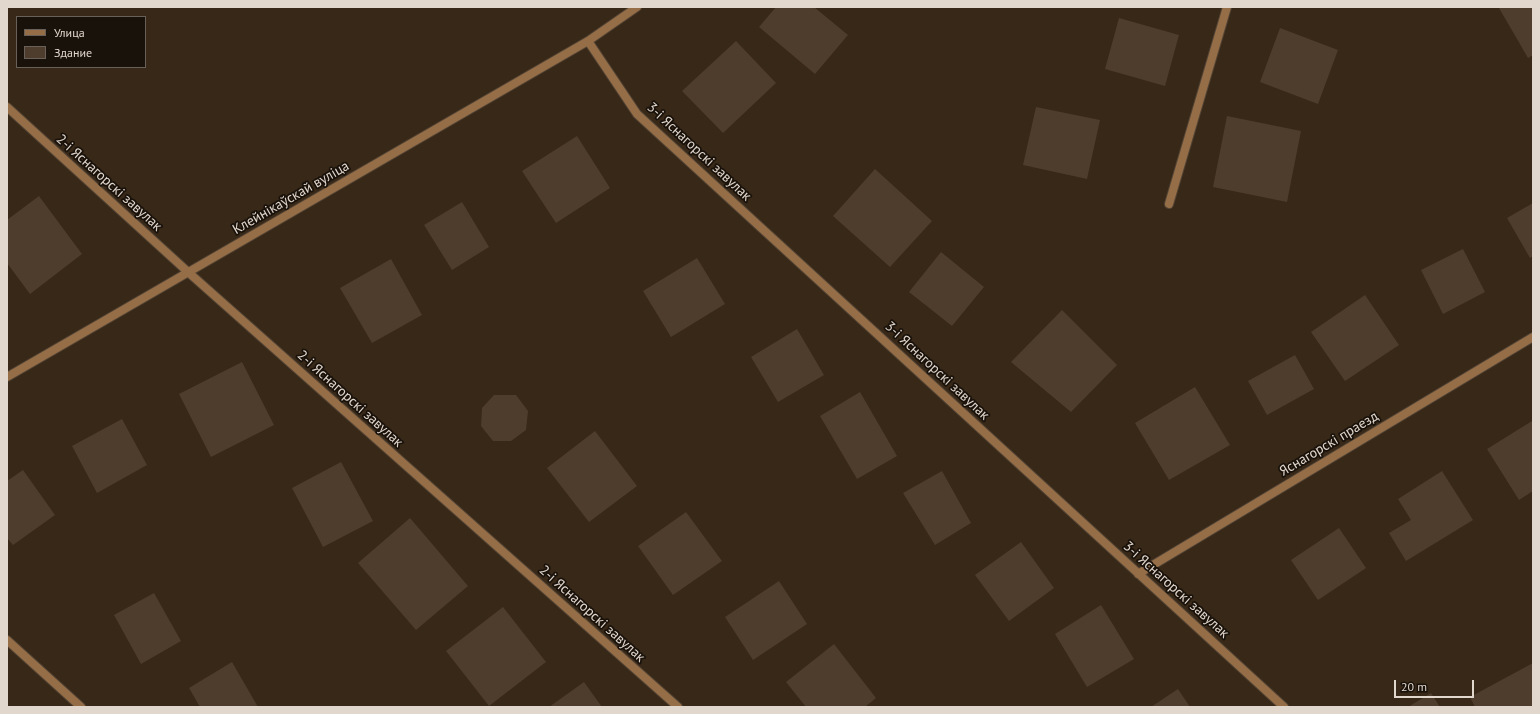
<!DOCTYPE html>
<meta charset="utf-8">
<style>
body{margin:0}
#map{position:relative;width:1540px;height:714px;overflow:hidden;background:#382818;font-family:"PT Sans",sans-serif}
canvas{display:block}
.frame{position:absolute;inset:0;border:8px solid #e2d7cd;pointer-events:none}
.legend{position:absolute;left:16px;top:16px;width:130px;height:52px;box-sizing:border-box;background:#19120b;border:1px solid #696159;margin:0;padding:5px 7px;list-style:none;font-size:12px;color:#e2d7cd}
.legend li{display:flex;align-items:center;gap:8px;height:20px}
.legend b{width:20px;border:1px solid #696159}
.scale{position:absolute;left:1394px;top:680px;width:80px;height:18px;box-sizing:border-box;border:2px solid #e2d7cd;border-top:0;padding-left:5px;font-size:12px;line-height:14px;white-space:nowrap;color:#e2d7cd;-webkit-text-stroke:3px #19120b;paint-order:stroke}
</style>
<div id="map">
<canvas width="1540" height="714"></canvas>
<div class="frame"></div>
<ul class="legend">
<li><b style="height:5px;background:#956e47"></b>Улица</li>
<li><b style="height:11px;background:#4e3d2d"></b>Здание</li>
</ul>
<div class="scale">20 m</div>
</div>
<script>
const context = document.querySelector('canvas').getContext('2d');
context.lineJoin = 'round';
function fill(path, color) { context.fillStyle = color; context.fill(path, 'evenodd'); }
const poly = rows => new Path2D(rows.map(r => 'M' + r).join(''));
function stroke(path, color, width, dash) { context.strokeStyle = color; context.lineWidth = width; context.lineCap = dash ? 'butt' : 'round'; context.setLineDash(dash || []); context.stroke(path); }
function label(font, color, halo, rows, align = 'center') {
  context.font = font + ' "PT Sans",sans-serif'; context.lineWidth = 3.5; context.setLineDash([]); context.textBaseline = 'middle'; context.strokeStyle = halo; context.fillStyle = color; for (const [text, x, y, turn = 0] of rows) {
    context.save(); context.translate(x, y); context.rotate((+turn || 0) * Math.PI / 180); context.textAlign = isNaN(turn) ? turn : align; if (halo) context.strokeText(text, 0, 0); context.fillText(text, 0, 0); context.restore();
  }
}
fill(poly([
 [776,7,814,7,848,35,815,74,759,27],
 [1500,7,1533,7,1533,55,1528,58,1499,8],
 [1119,18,1179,35,1165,86,1105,69],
 [1280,28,1338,50,1318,104,1260,82],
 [736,41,776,83,723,133,682,91],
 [1036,107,1100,120,1087,179,1023,165],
 [1227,116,1301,131,1287,202,1213,187],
 [577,136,610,188,556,223,522,171],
 [875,169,932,221,890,267,833,216],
 [39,196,82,254,30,294,7,263,7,220],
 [462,202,489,247,452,270,424,225],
 [1533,203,1533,256,1530,258,1507,218],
 [1463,249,1485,292,1443,314,1421,270],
 [941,252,984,287,952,326,909,292],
 [697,258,725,304,671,337,643,291],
 [391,259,422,315,372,343,340,288],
 [1365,295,1399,345,1345,381,1311,332],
 [1062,310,1117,365,1071,412,1011,362],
 [797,329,824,375,778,402,751,357],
 [1295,355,1314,389,1267,415,1248,381],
 [242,362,274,425,211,457,179,394],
 [1195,387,1230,445,1169,480,1135,423],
 [860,392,897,456,857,479,820,416],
 [494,395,516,395,528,411,526,430,511,441,493,441,481,426,482,408],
 [122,419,147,465,97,493,72,446],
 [1532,421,1533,491,1519,500,1487,449],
 [595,431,637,486,589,522,547,468],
 [341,462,373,521,323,547,292,488],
 [23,470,55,515,13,545,7,538,7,481],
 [942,471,971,523,935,545,903,493],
 [1442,471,1473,520,1406,561,1389,533,1411,520,1398,499],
 [686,512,722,561,673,595,638,546],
 [410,518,468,586,416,630,358,563],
 [1339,528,1366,568,1318,600,1291,560],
 [1021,542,1054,588,1009,621,975,575],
 [779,581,807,624,753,660,725,617],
 [154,593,181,641,141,664,114,615],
 [1101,605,1134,659,1087,687,1055,634],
 [503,607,546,662,489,706,446,651],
 [834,644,876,698,865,707,806,707,786,682],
 [232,662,258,707,200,707,189,688],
 [1533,663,1533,707,1475,707,1470,697],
 [584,682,602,707,549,707],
 [1178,689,1190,707,1151,707],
 [1431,693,1440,707,1408,707]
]), '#4e3d2d');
const minor = poly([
 [588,41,637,114,1284,707],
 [7,107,188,272,678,707],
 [1169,204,1227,7],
 [7,377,588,41,637,7],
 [1138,574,1533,337],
 [7,640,81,707]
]);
stroke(minor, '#534435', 10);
stroke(minor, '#956e47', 8);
label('14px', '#e2d7cd', '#19120b', [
 ["3-і Яснагорскі завулак",699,152,43],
 ["2-і Яснагорскі завулак",109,183,42],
 ["Клейнікаўскай вуліца",291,198,-30],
 ["3-і Яснагорскі завулак",937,371,43],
 ["2-і Яснагорскі завулак",350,399,42],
 ["Яснагорскі праезд",1329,444,-31],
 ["3-і Яснагорскі завулак",1176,590,42],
 ["2-і Яснагорскі завулак",592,614,42]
]);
</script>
